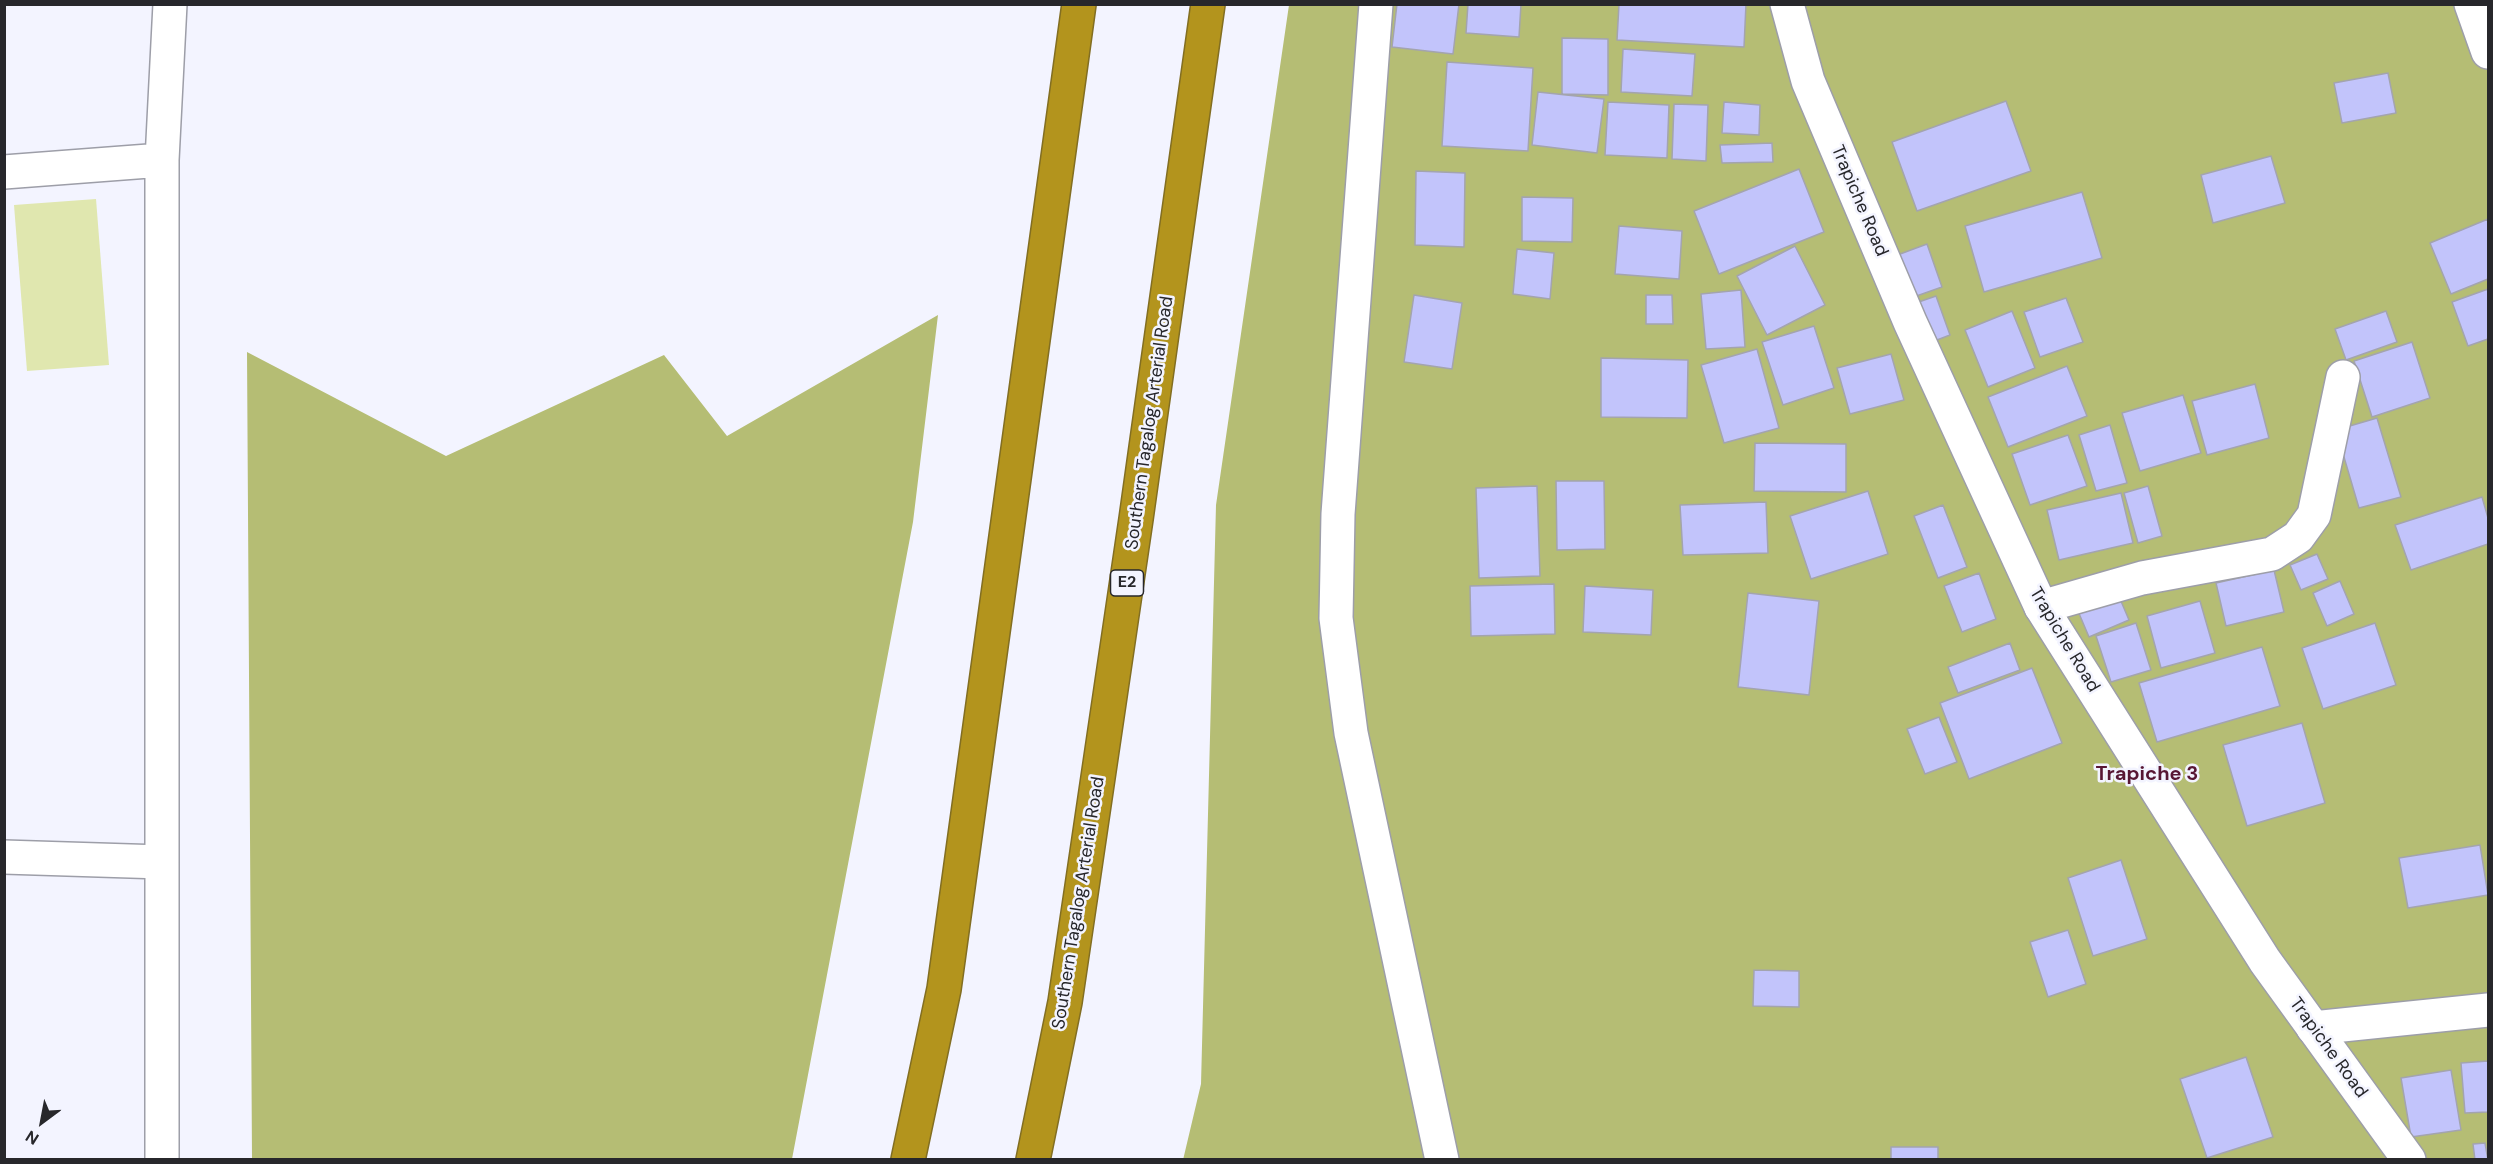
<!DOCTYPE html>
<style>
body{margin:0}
#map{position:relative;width:2493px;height:1164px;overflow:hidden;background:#f3f4ff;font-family:"DM Sans",sans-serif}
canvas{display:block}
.frame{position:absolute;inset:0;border:6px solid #27272b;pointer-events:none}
.north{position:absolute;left:12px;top:1092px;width:60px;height:60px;-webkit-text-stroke:4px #f3f4ff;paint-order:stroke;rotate:212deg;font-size:16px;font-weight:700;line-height:24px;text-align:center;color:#27272b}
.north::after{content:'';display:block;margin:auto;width:21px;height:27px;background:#27272b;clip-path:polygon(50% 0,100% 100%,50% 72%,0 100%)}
</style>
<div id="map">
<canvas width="2493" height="1164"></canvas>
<div class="frame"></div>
<div class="north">N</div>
</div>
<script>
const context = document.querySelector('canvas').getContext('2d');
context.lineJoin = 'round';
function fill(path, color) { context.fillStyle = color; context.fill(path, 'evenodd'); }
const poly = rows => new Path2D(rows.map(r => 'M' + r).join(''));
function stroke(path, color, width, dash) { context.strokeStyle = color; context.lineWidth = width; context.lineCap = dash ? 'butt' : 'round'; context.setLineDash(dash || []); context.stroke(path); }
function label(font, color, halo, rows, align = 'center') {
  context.font = font + ' "DM Sans",sans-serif'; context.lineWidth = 5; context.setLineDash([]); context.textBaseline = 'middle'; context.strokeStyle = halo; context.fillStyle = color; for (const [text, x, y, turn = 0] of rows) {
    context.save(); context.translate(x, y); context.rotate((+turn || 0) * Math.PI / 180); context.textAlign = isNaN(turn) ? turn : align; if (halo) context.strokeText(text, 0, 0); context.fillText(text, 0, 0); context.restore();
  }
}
fill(poly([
 [96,199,109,365,27,371,14,205]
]), '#e0e7af');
fill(poly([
 [1289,5,2488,5,2488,1159,1183,1160,1201,1084,1216,505],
 [938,315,913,522,792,1159,252,1159,247,352,446,456,664,355,727,436]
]), '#b5bd74');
const building = poly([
 [1397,4,1459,4,1453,54,1392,47,1397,4],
 [1468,4,1521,4,1519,37,1466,33,1468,4],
 [1619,4,1746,4,1744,47,1617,40,1619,4],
 [1562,38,1608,39,1608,95,1562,94,1562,38],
 [1623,49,1695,54,1692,96,1621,92,1623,49],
 [1447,62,1533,68,1528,151,1442,146,1447,62],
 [2388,73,2396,113,2342,123,2334,83,2388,73],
 [1538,92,1604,99,1597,153,1532,145,1538,92],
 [2006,101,2031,171,1917,211,1892,142,2006,101],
 [1608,102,1669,105,1667,158,1605,155,1608,102],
 [1724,102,1760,105,1759,135,1722,133,1724,102],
 [1674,104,1708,105,1706,161,1672,159,1674,104],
 [1772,143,1773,162,1722,163,1720,145,1772,143],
 [2271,156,2285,203,2213,223,2201,175,2271,156],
 [1799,169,1824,232,1719,274,1694,211,1799,169],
 [1416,171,1465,173,1464,247,1415,245,1416,171],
 [2082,192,2102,258,1984,292,1965,226,2082,192],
 [1522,197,1573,198,1572,242,1522,241,1522,197],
 [2488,219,2488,279,2451,294,2430,243,2488,219],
 [1619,226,1682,231,1679,279,1615,274,1619,226],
 [1927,244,1942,287,1908,299,1892,257,1927,244],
 [1795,246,1825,305,1767,335,1737,276,1795,246],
 [1517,249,1554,253,1550,299,1513,294,1517,249],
 [2488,289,2488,339,2468,346,2452,302,2488,289],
 [1741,290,1745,347,1706,349,1701,294,1741,290],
 [1414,295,1462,303,1452,369,1404,362,1414,295],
 [1646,295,1672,295,1673,324,1646,324,1646,295],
 [1936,296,1950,335,1924,345,1910,305,1936,296],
 [2066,298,2083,342,2040,357,2024,312,2066,298],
 [2012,311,2035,368,1988,387,1965,330,2012,311],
 [2386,311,2397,342,2346,360,2335,329,2386,311],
 [1814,326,1834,388,1783,405,1762,342,1814,326],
 [2412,342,2430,398,2372,417,2354,361,2412,342],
 [1757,349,1779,428,1724,443,1701,365,1757,349],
 [1891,354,1904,400,1850,414,1837,368,1891,354],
 [1601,358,1688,360,1687,418,1601,417,1601,358],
 [2067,366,2087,416,2008,447,1988,397,2067,366],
 [2255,384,2269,438,2207,455,2192,401,2255,384],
 [2183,395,2201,453,2140,471,2122,413,2183,395],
 [2377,418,2401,497,2359,508,2336,430,2377,418],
 [2110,425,2127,483,2096,491,2079,435,2110,425],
 [2068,435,2087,486,2030,505,2012,454,2068,435],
 [1755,443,1846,444,1846,492,1754,491,1755,443],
 [1556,481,1604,481,1605,549,1557,550,1556,481],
 [1537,486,1540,576,1479,578,1476,488,1537,486],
 [2148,486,2162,536,2138,543,2124,493,2148,486],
 [1868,491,1888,554,1811,579,1790,516,1868,491],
 [2121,493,2133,543,2059,560,2047,510,2121,493],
 [2482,497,2488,518,2488,544,2411,570,2395,525,2482,497],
 [1766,502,1768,553,1683,555,1680,505,1766,502],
 [1943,505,1967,567,1938,578,1914,516,1943,505],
 [2317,554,2328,579,2301,590,2290,565,2317,554],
 [2274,570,2284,612,2226,626,2216,583,2274,570],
 [1979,573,1996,619,1962,632,1944,586,1979,573],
 [2340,581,2354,614,2327,626,2313,593,2340,581],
 [1554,584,1555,634,1471,636,1470,586,1554,584],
 [1585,586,1653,590,1651,635,1583,632,1585,586],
 [2115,587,2129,620,2089,637,2075,604,2115,587],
 [1748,593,1819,601,1809,695,1738,687,1748,593],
 [2200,601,2215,653,2161,668,2147,616,2200,601],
 [2136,623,2151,670,2111,682,2096,636,2136,623],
 [2375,623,2396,685,2323,709,2302,648,2375,623],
 [2010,643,2020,670,1958,693,1948,667,2010,643],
 [2262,647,2280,706,2157,742,2139,683,2262,647],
 [2032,668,2062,743,1969,779,1940,703,2032,668],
 [1939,717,1957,762,1925,774,1907,729,1939,717],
 [2302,723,2325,803,2247,826,2223,745,2302,723],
 [2480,845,2488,895,2408,908,2399,858,2480,845],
 [2121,860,2147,939,2093,956,2068,878,2121,860],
 [2068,930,2086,984,2048,997,2030,942,2068,930],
 [1754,970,1799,971,1799,1007,1753,1006,1754,970],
 [2246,1057,2273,1137,2207,1158,2180,1079,2246,1057],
 [2488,1061,2488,1112,2465,1113,2461,1063,2488,1061],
 [2451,1070,2461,1130,2411,1137,2401,1078,2451,1070],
 [2485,1143,2488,1160,2475,1160,2473,1144,2485,1143],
 [1891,1147,1938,1147,1938,1160,1891,1160,1891,1147]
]);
fill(building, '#c2c4fb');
stroke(building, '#a3a4ae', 1.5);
const minor = poly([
 [2471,4,2488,52],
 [4,172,162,160],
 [2041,607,2142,578,2272,554,2298,537,2314,515,2343,377],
 [4,857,162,862],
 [2313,1028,2488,1010],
 [162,1160,162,160,170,4]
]);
const tertiary = poly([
 [1376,4,1338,514,1336,618,1351,733,1442,1160],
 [1787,4,1808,81,1910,322,2041,607,2265,961,2409,1160]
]);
const motorway = poly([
 [908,1160,944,989,1079,4],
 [1033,1160,1065,1002,1136,519,1208,4]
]);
stroke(minor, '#9d9ea8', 36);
stroke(tertiary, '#9d9ea8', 36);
stroke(motorway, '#826e22', 36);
stroke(minor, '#fff', 33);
stroke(tertiary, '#fff', 33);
stroke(motorway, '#b3941d', 33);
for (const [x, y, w] of [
 [1127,583,33]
]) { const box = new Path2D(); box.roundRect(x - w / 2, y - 13, w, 26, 4.5); context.fillStyle = '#f3f4ff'; context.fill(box); stroke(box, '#27272b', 1.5); }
label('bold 16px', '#27272b', null, [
 ["E2",1127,583]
]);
label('18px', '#27272b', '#f3f4ff', [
 ["Trapiche Road",1859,201,67],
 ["Southern Tagalog Arterial Road",1150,423,-82],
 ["Trapiche Road",2064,640,59],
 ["Southern Tagalog Arterial Road",1079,903,-81],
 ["Trapiche Road",2328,1048,54]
]);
label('bold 20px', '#571633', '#f3f4ff', [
 ["Trapiche 3",2147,775]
]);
</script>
